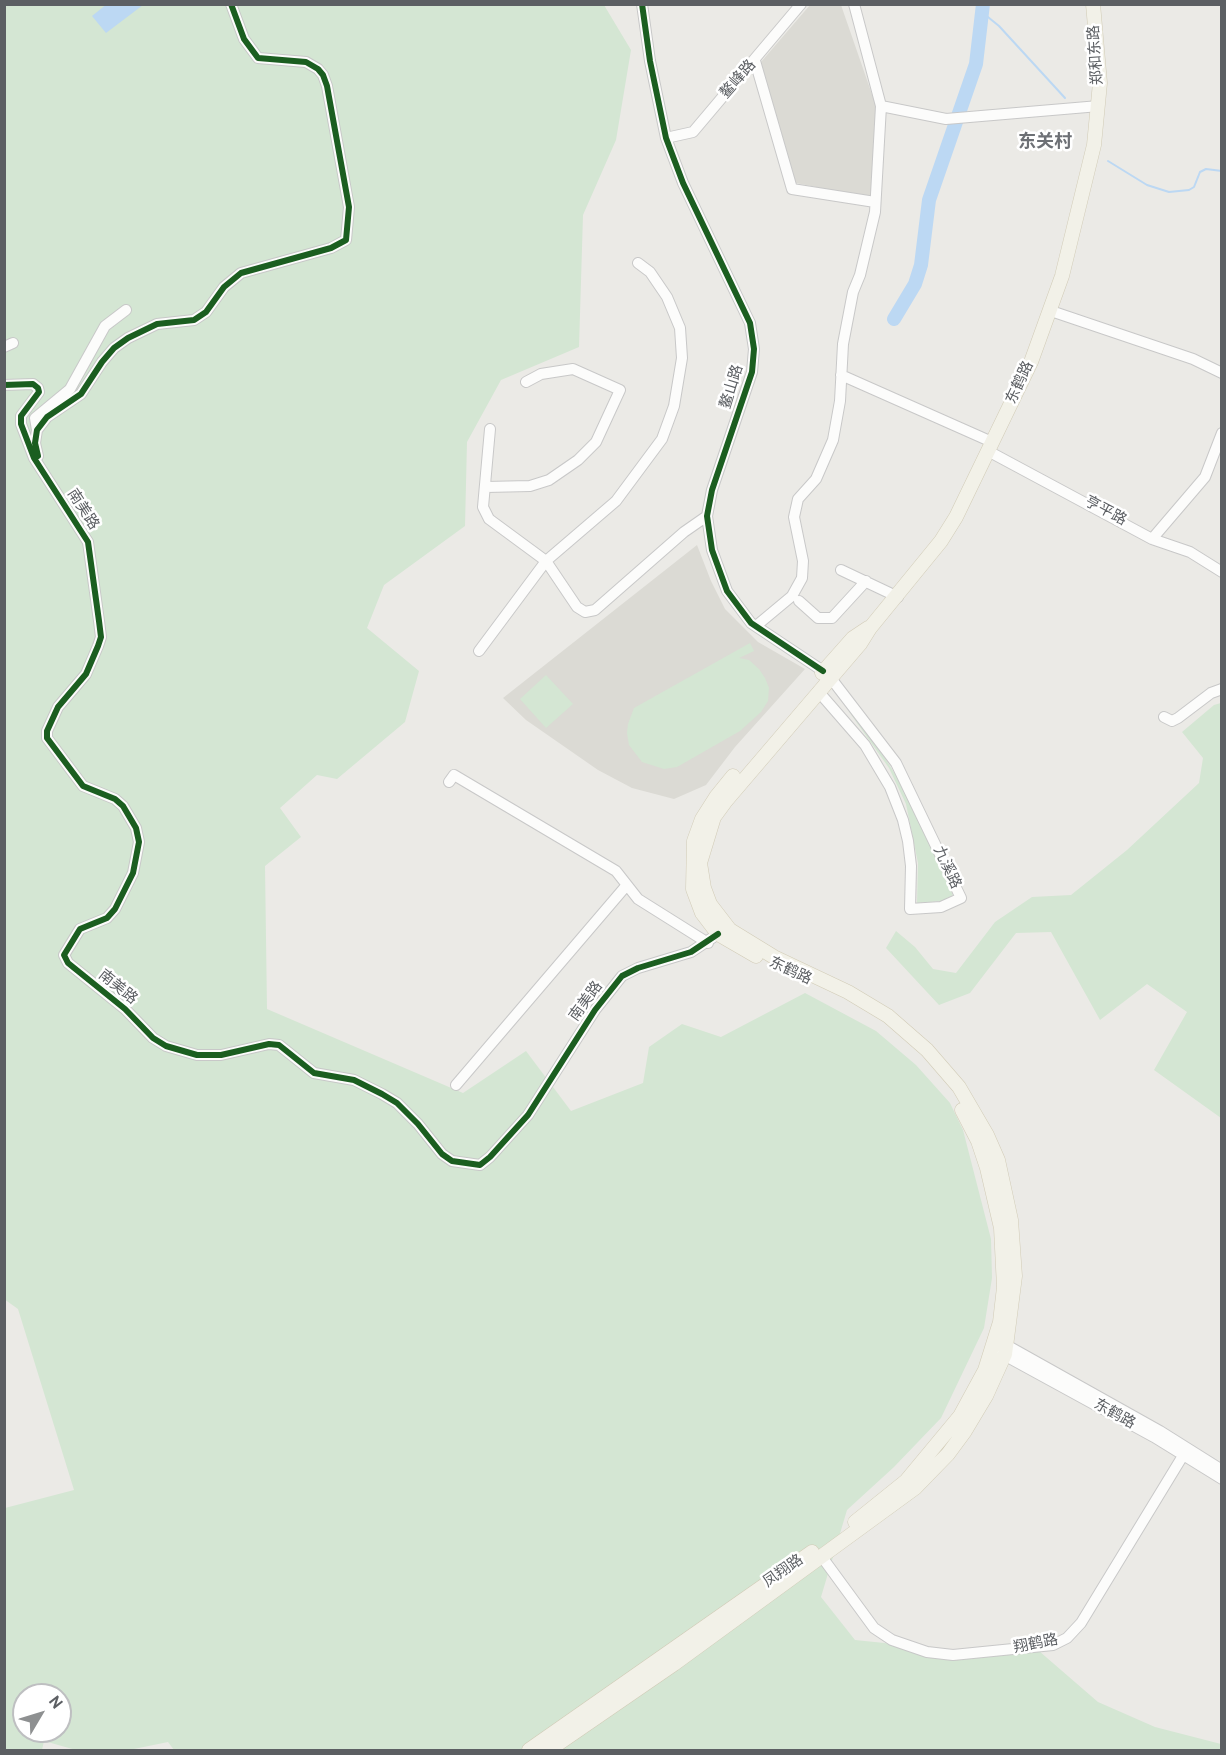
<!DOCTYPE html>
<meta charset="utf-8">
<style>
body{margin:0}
#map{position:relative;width:1226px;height:1755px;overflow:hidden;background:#ebeae6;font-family:Overpass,sans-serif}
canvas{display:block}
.frame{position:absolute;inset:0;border:6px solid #5c5f63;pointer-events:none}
.north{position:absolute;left:12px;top:1683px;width:60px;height:60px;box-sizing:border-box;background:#fff;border:2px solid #bebfc1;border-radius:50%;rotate:52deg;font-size:16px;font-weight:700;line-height:24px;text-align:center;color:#5c5f63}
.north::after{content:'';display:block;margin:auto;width:21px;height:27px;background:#8e9091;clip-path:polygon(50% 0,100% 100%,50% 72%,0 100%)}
</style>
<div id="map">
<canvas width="1226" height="1755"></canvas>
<div class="frame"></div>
<div class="north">N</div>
</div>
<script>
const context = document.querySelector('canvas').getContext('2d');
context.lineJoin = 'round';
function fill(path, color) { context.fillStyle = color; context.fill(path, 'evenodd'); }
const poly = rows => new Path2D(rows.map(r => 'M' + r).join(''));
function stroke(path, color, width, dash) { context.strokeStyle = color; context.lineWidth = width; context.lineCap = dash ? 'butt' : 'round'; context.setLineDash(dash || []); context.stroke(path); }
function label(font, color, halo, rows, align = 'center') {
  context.font = font + ' Overpass,"Noto Sans SC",sans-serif'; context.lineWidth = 5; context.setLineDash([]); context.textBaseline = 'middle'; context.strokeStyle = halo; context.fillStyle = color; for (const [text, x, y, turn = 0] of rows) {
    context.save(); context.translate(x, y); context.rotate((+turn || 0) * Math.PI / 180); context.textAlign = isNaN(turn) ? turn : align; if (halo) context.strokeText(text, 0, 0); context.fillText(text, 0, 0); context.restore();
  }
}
fill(poly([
 [810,5,841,5,876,106,872,198,796,183,761,62],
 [697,545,711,581,725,609,758,642,805,669,735,747,706,785,674,799,632,788,598,770,526,720,503,698]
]), '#dbdad4');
fill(poly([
 [5,5,604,5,631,50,616,140,583,215,579,347,501,380,467,442,465,526,384,585,367,628,419,671,405,722,337,779,317,775,280,808,301,837,265,866,267,1009,463,1093,526,1051,571,1111,643,1083,649,1047,682,1024,721,1037,805,993,876,1031,916,1065,950,1103,963,1130,991,1239,992,1278,984,1328,941,1418,894,1467,847,1510,821,1597,855,1640,1002,1655,1039,1651,1098,1702,1155,1727,1221,1744,1221,1750,174,1750,168,1742,129,1750,76,1750,44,1741,42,1750,5,1750,5,1508,74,1490,18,1309,4,1299],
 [24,1695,60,1695,60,1731,24,1731],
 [750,643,754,651,739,658,749,660,759,669,765,678,769,688,768,701,761,712,740,731,677,767,664,769,642,762,629,745,627,733,628,724,634,708],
 [546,675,573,704,546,728,520,699],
 [1221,703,1221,1118,1154,1070,1187,1012,1147,984,1100,1020,1051,932,1016,933,970,993,939,1005,886,948,896,931,915,947,933,969,956,973,995,922,1032,897,1071,895,1127,850,1199,783,1203,758,1182,732,1214,705],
 [847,709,879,749,901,783,953,895,942,901,917,903,918,863,906,804,889,768]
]), '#d4e6d3');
fill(poly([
 [107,4,143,4,143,5,106,33,92,16]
]), '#bcd8f3');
stroke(poly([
 [983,13,999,26,1065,98],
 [1108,161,1147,185,1169,192,1189,190,1194,187,1200,172,1206,169,1222,171]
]), '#bcd8f3', 2);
stroke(poly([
 [894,319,915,284,921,265,929,200,976,64,983,4]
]), '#bcd8f3', 14);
const minor = poly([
 [642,4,650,61,666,138,683,183,750,323,754,349,752,372,712,490,707,516,712,550,727,591,751,623,823,671],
 [854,4,881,106,946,119,1099,106],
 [755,61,792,189,875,202],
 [666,138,693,132,801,4],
 [1051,311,1193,359,1222,373],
 [4,347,13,343],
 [841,375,992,442],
 [4,385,33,384,38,388,39,392,21,416,21,424,34,458,88,542,99,621,101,637,98,646,86,674,58,707,47,731,47,738,83,786,115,799,123,806,136,828,139,842,133,873,115,909,107,918,80,929,64,955,68,963,125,1009,153,1038,166,1046,197,1055,221,1055,269,1044,279,1045,314,1073,354,1080,382,1094,397,1103,418,1124,442,1154,452,1161,480,1165,490,1157,528,1115,595,1010,622,976,638,968,691,952,718,934],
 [490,429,483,507,489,519,546,561,577,607,585,612,595,610,684,532,707,516],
 [37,430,35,418,70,389,105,326,126,310],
 [988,451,1152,539,1190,552,1222,572],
 [38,456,35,443,37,430,47,417,81,394,102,362,114,348,128,338,157,324,194,320,206,312,224,287,241,273,331,248,346,240,349,207,327,86,323,75,318,69,306,62,258,58,244,39,231,4],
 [486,487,530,486,549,480,578,460,596,442,620,390,573,369,541,374,526,382],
 [1152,539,1205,477,1222,433],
 [841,570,898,597],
 [799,601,818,618,832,618,866,581],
 [756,626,792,596,802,578,803,561,794,517,798,499,816,479,833,440,840,401,843,344,853,292,860,275,875,212,881,106],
 [479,651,546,561,616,501,662,439,674,406,682,358,680,328,667,297,650,272,638,263],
 [818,691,865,745,890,787,903,820,908,841,911,866,910,909,941,907,961,898,896,763,830,677],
 [1164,717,1172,721,1178,718,1211,693,1222,689],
 [449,782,454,775,616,871,638,899,708,943],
 [456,1085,626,886],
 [1001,1342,1160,1431,1222,1470],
 [993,1349,1154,1437,1222,1479],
 [822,1557,874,1628,892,1640,927,1652,953,1655,1053,1645,1067,1638,1081,1623,1187,1449]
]);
const major = poly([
 [822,673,853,638,868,628],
 [733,776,716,797,702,819,694,841,693,889,702,913,718,934,756,956],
 [855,1522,906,1481,960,1416,985,1370,1000,1322,1004,1287,1001,1228,987,1168,978,1141,962,1110],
 [529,1750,812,1552],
 [549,1750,674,1664,915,1488,948,1454,965,1431,986,1396,1005,1354,1015,1276,1011,1220,998,1160,987,1135,959,1087,927,1050,888,1016,848,992,774,957,730,930,710,904,704,888,700,863,714,817,725,802,860,644,870,628,941,541,956,517,1031,362,1062,276,1094,145,1100,83,1093,4]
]);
stroke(minor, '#c8c8c8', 12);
stroke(major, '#d1cbb6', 15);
stroke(minor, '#fcfcfb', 10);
stroke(major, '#f2f1e8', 14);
stroke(poly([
 [642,4,650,61,666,138,683,183,750,323,754,349,752,372,712,490,707,516,712,550,727,591,751,623,823,671],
 [4,385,33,384,38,388,39,392,21,416,21,424,34,458,88,542,99,621,101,637,98,646,86,674,58,707,47,731,47,738,83,786,115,799,123,806,136,828,139,842,133,873,115,909,107,918,80,929,64,955,68,963,125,1009,153,1038,166,1046,197,1055,221,1055,269,1044,279,1045,314,1073,354,1080,382,1094,397,1103,418,1124,442,1154,452,1161,480,1165,490,1157,528,1115,595,1010,622,976,638,968,691,952,718,934],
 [38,456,35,443,37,430,47,417,81,394,102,362,114,348,128,338,157,324,194,320,206,312,224,287,241,273,331,248,346,240,349,207,327,86,323,75,318,69,306,62,258,58,244,39,231,4]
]), '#1b5e20', 6);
label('15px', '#5c5f63', '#fff', [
 ["郑和东路",1097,55,-94],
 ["鳌峰路",739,80,-49],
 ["东鹤路",1021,383,-65],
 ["鳌山路",733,387,-73],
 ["南美路",82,510,57],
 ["亨平路",1105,512,28],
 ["九溪路",946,868,65],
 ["东鹤路",790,972,25],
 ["南美路",117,988,39],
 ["南美路",587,1002,-54],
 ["东鹤路",1114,1415,29],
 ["凤翔路",784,1572,-35],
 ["翔鹤路",1036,1645,-11]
]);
label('bold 18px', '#6d7075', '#fff', [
 ["东关村",1045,143]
]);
</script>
